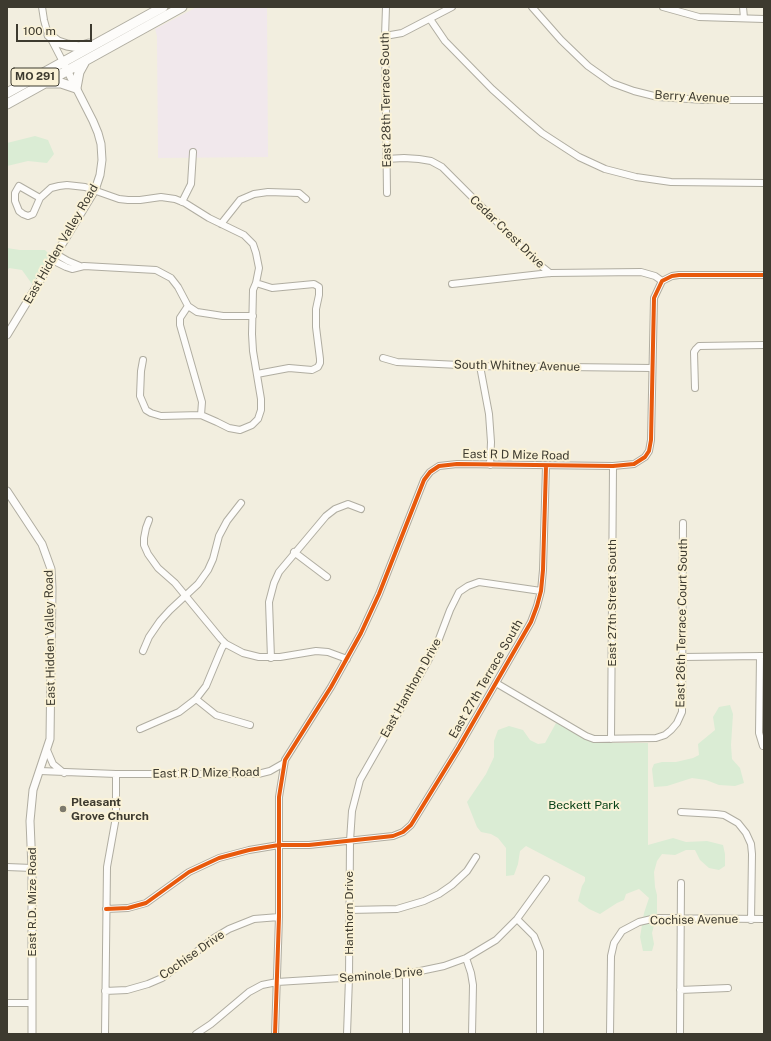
<!DOCTYPE html>
<style>
body{margin:0}
#map{position:relative;width:771px;height:1041px;overflow:hidden;background:#f2eedf;font-family:"Public Sans",sans-serif}
canvas{display:block}
.frame{position:absolute;inset:0;border:8px solid #3d3a2f;pointer-events:none}
.scale{position:absolute;left:16px;top:24px;width:76px;height:18px;box-sizing:border-box;border:2px solid #3d3a2f;border-top:0;padding-left:5px;font-size:12px;line-height:14px;white-space:nowrap;color:#3d3a2f;-webkit-text-stroke:3px #faf2d7;paint-order:stroke}
</style>
<div id="map">
<canvas width="771" height="1041"></canvas>
<div class="frame"></div>
<div class="scale">100 m</div>
</div>
<script>
const context = document.querySelector('canvas').getContext('2d');
context.lineJoin = 'round';
function fill(path, color) { context.fillStyle = color; context.fill(path, 'evenodd'); }
const poly = rows => new Path2D(rows.map(r => 'M' + r).join(''));
function stroke(path, color, width, dash) { context.strokeStyle = color; context.lineWidth = width; context.lineCap = dash ? 'butt' : 'round'; context.setLineDash(dash || []); context.stroke(path); }
function label(font, color, halo, rows, align = 'center') {
  context.font = font + ' "Public Sans",sans-serif'; context.lineWidth = 4; context.setLineDash([]); context.textBaseline = 'middle'; context.strokeStyle = halo; context.fillStyle = color; for (const [text, x, y, turn = 0] of rows) {
    context.save(); context.translate(x, y); context.rotate((+turn || 0) * Math.PI / 180); context.textAlign = isNaN(turn) ? turn : align; if (halo) context.strokeText(text, 0, 0); context.fillText(text, 0, 0); context.restore();
  }
}
fill(poly([
 [197,7,267,7,268,157,158,158,157,36,155,29]
]), '#f1e8ec');
fill(poly([
 [35,136,48,140,54,154,47,163,28,161,7,166,7,143],
 [7,248,20,250,45,250,50,255,32,284,22,270,9,268,7,271],
 [730,705,733,714,731,745,732,759,740,768,744,783,735,786,719,785,706,780,692,778,667,786,654,787,652,769,654,764,662,762,676,762,693,758,699,755,698,744,715,730,713,717,719,707],
 [556,723,589,740,597,743,648,743,648,845,673,838,686,842,707,841,723,845,725,854,725,866,719,870,709,868,700,860,695,850,686,850,675,855,662,854,657,861,654,872,655,887,657,895,657,914,652,933,654,944,652,951,643,951,640,937,644,913,649,898,639,889,626,894,624,900,617,903,600,914,589,909,578,901,582,886,585,881,585,877,526,846,520,851,518,864,514,875,506,876,506,848,498,838,491,834,481,832,477,827,467,802,486,774,494,757,494,741,498,730,509,726,523,730,530,740,538,744,545,743]
]), '#daecd4');
const minor = poly([
 [42,7,44,20,47,31,63,62],
 [386,7,385,36,387,193],
 [532,7,561,40,588,66,612,83,634,91,658,97,704,100,764,100],
 [663,7,699,17,764,19],
 [743,7,744,18],
 [430,19,445,41,492,89,522,116,542,133,579,157,605,169,636,177,671,182,764,183],
 [385,36,402,33,452,7],
 [386,159,404,158,419,159,431,161,442,167,540,265,550,273],
 [40,198,19,186,15,193,15,201,19,211,23,214,28,216,33,214,40,198,51,188,59,186,67,185,85,187,119,199,128,200,140,200,161,197,175,199,185,203,209,218,244,235,253,244,256,253,259,268,256,283,253,290,252,334,253,351,261,399,261,410,258,419,252,425,240,430,229,428,217,422,201,415,161,416,151,413,146,410,140,396,141,371,143,360],
 [182,202,191,184,193,152],
 [221,224,240,200,254,194,268,192,299,193,306,199],
 [56,254,68,261,80,266],
 [52,260,66,267,72,269,84,266,156,270,171,278,178,287,188,306,197,312,223,316,253,316],
 [256,283,272,288,314,284,319,287,319,295,316,309,316,327,320,359,320,363,318,367,312,370,289,368,257,374],
 [452,284,550,273,641,272,655,276,662,281],
 [188,306,180,318,180,325,202,402,201,415],
 [383,358,397,362,480,366,652,368],
 [480,366,489,414,491,442,490,465],
 [695,388,694,352,696,349,699,346,764,345],
 [149,520,146,528,144,538,144,545,148,554,158,568,175,583,221,639,226,644,243,653,259,657,280,657,316,651,328,652,347,659],
 [294,552,327,577],
 [143,651,149,637,160,621,170,610,198,584,208,570,213,559,219,536,227,521,241,503],
 [760,656,759,733,763,746],
 [683,657,762,656],
 [271,658,269,602,274,583,279,572,326,516,335,509,348,504,361,509],
 [496,683,586,736,594,739,656,738,665,735,671,730,677,723,682,712,683,523],
 [196,699,216,715,250,725],
 [140,729,179,712,196,699,206,686,221,650,223,646,226,644],
 [611,739,613,466],
 [47,750,53,764,64,773],
 [40,771,116,774,258,774,270,771,284,763],
 [681,812,716,814,724,815,738,823,746,833,751,844,752,854,751,920],
 [7,867,32,868],
 [106,909,128,908,146,903,189,872,219,858,249,850,279,845,309,845,393,836,403,832,411,825,459,747,531,622,537,606,541,591,543,570,546,466],
 [349,910,397,909,424,901,439,894,452,885,467,871,476,857],
 [517,919,534,936,540,951,540,1034],
 [466,958,471,973,473,985,472,1034],
 [680,990,728,988],
 [105,991,127,990,148,984,162,978,186,960,214,938,229,929,254,919,279,917],
 [7,1003,32,1003],
 [105,1034,107,867,116,817,116,774],
 [196,1034,211,1024,249,992,262,985,277,982,406,974,444,966,466,958,496,940,517,919,546,879],
 [275,1034,279,917,279,797,285,760,331,687,361,633,379,594,424,480,430,472,439,466,457,464,613,466,634,464,645,457,649,451,651,440,654,298,662,281,672,276,679,275,764,275],
 [347,1034,349,978,350,841,352,811,360,780,428,661,439,639,450,610,459,592,468,586,479,582,541,591],
 [406,1034,406,974],
 [610,1034,611,956,614,943,622,931,639,922,656,918,764,919],
 [680,1034,681,883]
]);
const major = poly([
 [7,335,95,190,100,175,102,160,101,144,98,133,93,121,63,62],
 [7,491,42,544,51,569,52,588,50,739,33,790,30,821,32,868,32,1034]
]);
const highway = poly([
 [49,35,58,42,67,45,79,47,89,44],
 [47,83,61,83,76,88,79,72,85,61],
 [7,93,163,7],
 [7,104,182,7]
]);
stroke(minor, '#b0ada1', 8);
stroke(major, '#b0ada1', 9);
stroke(highway, '#b0ada1', 11);
stroke(minor, '#fdfcfa', 6);
stroke(major, '#fdfcfa', 7);
stroke(highway, '#fdfcfa', 9);
stroke(poly([
 [106,909,128,908,146,903,189,872,219,858,249,850,279,845,309,845,393,836,403,832,411,825,459,747,531,622,537,606,541,591,543,570,546,466],
 [275,1034,279,917,279,797,285,760,331,687,361,633,379,594,424,480,430,472,439,466,457,464,613,466,634,464,645,457,649,451,651,440,654,298,662,281,672,276,679,275,764,275]
]), '#e8590c', 4);
for (const [x, y, r, color] of [
 [63,809,4,"#7c796d"]
]) { const dot = new Path2D(); dot.arc(x, y, r, 0, 2 * Math.PI); context.fillStyle = color; context.fill(dot); stroke(dot, '#faf2d7', 1.5); }
for (const [x, y, w] of [
 [35,77,48]
]) { const box = new Path2D(); box.roundRect(x - w / 2, y - 9, w, 18, 3); context.fillStyle = '#faf2d7'; context.fill(box); stroke(box, '#3d3a2f', 1); }
label('bold 11px', '#3d3a2f', null, [
 ["MO 291",35,77]
]);
label('12px', '#3d3a2f', '#faf2d7', [
 ["Berry Avenue",692,97,3],
 ["East 28th Terrace South",386,100,-91],
 ["Cedar Crest Drive",507,232,44],
 ["East Hidden Valley Road",61,244,-60],
 ["South Whitney Avenue",517,366,1],
 ["East R D Mize Road",516,455,1],
 ["East 27th Street South",612,603,-90],
 ["East 26th Terrace Court South",682,623,-89],
 ["East Hidden Valley Road",50,638,-91],
 ["East 27th Terrace South",486,679,-60],
 ["East Hanthorn Drive",411,688,-61],
 ["East R D Mize Road",206,773,-1],
 ["East R.D. Mize Road",32,902,-90],
 ["Hanthorn Drive",349,913,-90],
 ["Cochise Avenue",694,920,-1],
 ["Cochise Drive",192,955,-35],
 ["Seminole Drive",381,975,-5]
]);
label('bold 12px', '#3d3a2f', '#faf2d7', [
 ["Pleasant",71,802],
 ["Grove Church",71,816]
], 'left');
label('12px', '#064016', '#faf2d7', [
 ["Beckett Park",584,805]
]);
</script>
